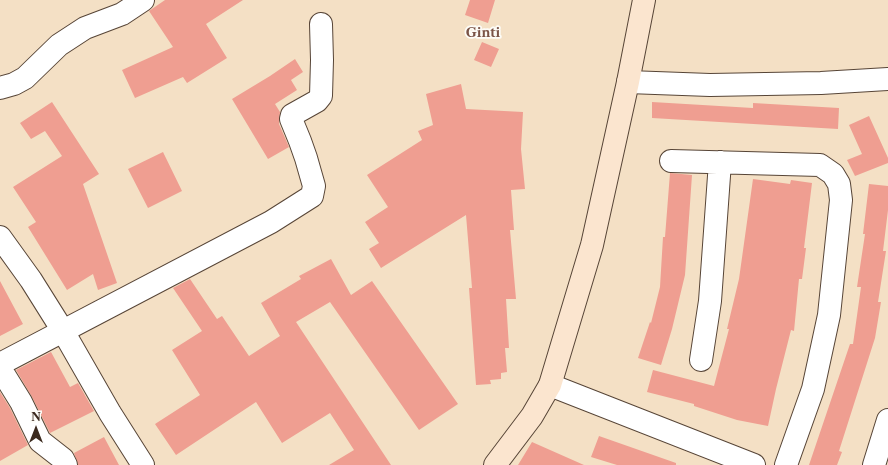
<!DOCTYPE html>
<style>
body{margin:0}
#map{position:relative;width:888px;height:465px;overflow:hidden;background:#f4e0c5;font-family:"Libre Caslon Text",serif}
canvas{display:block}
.north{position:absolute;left:16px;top:409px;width:40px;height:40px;-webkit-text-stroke:3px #fdfcf7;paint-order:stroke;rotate:0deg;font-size:11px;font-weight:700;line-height:16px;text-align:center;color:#3b2a1e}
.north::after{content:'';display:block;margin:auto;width:14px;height:18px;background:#3b2a1e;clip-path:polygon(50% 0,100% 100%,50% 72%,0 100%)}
</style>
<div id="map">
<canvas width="888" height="465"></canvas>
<div class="north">N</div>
</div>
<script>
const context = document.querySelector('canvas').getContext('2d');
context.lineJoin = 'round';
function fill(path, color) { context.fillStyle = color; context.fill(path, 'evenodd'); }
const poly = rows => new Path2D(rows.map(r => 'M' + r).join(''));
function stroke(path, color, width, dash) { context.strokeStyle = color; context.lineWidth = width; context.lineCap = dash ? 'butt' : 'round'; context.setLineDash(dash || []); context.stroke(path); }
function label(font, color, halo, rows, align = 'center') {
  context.font = font + ' "Libre Caslon Text",serif'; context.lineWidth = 3.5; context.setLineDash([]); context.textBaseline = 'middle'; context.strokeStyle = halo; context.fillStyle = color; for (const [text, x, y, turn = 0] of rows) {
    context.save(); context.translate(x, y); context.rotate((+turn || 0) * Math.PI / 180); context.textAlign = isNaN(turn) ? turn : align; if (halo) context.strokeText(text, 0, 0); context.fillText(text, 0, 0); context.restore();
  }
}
fill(poly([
 [165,0,243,0,206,24,227,58,187,83,183,77,135,98,122,70,173,47,149,11],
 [470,0,495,0,488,23,465,15],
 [482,42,499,49,491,67,474,60],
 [295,59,303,72,291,80,297,90,275,104,280,112,279,124,289,147,268,159,232,99,270,76],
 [461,84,466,109,523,112,521,149,525,189,511,190,514,230,510,230,516,299,506,299,509,348,505,348,507,372,501,373,501,379,490,380,491,384,476,385,469,288,472,288,466,215,381,268,369,249,379,243,365,222,388,207,367,175,422,140,418,131,433,125,426,94],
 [52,102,99,174,83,184,117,283,98,290,93,274,67,290,28,227,36,222,13,187,62,156,45,131,31,139,20,123],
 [652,102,753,108,753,103,839,108,838,129,652,118],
 [869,116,888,158,888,163,855,176,847,160,862,154,849,125],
 [163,152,182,191,148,208,128,169],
 [670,173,692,175,685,275,672,329,661,365,638,358,650,322,651,323,660,287,663,237,665,237],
 [753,179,790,184,791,180,812,183,804,248,806,248,802,279,799,279,794,331,791,330,776,389,768,426,737,420,694,406,694,404,647,392,653,370,714,386,729,329,727,329,739,279],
 [869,184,888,186,888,210,883,251,886,251,878,302,881,302,875,338,839,451,842,452,837,465,809,465,850,344,853,344,861,287,857,287,865,234,863,234],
 [331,259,351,295,372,281,458,404,419,430,330,302,296,322,391,465,329,465,354,450,330,413,282,443,256,402,176,455,155,424,200,395,172,350,202,331,173,288,190,279,217,319,222,316,249,356,280,336,261,303,301,279,299,276],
 [0,281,23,324,0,336],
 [51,352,70,387,78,383,94,411,50,433,32,397,16,370],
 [0,392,10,408,28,445,0,461],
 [599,436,676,463,676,465,617,465,591,457],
 [104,437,119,465,78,465,74,453],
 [532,442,584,465,518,465]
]), '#ef9e91');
const street = poly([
 [628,82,710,85,821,83,888,79],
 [0,88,14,84,25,78,59,45,85,28,122,14,143,0],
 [671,161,820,165,833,174,839,184,841,200,829,315,813,389,786,465],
 [0,237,31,280,63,331,110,413,143,465],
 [701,360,710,301,720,162],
 [0,364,271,222,312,196,314,186,306,158,300,141,291,119,292,115,317,101,321,96,322,60,321,24],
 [0,368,21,402,40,441,63,459,66,465],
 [550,385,754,465],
 [874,465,888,420]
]);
const secondary = poly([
 [495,465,532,416,550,385,592,245,628,82,644,0]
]);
stroke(street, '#574537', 24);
stroke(secondary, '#574537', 24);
stroke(street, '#fff', 22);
stroke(secondary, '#fbe5cf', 22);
label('bold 13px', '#7a5346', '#fdfcf7', [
 ["Ginti",483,33]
]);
</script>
